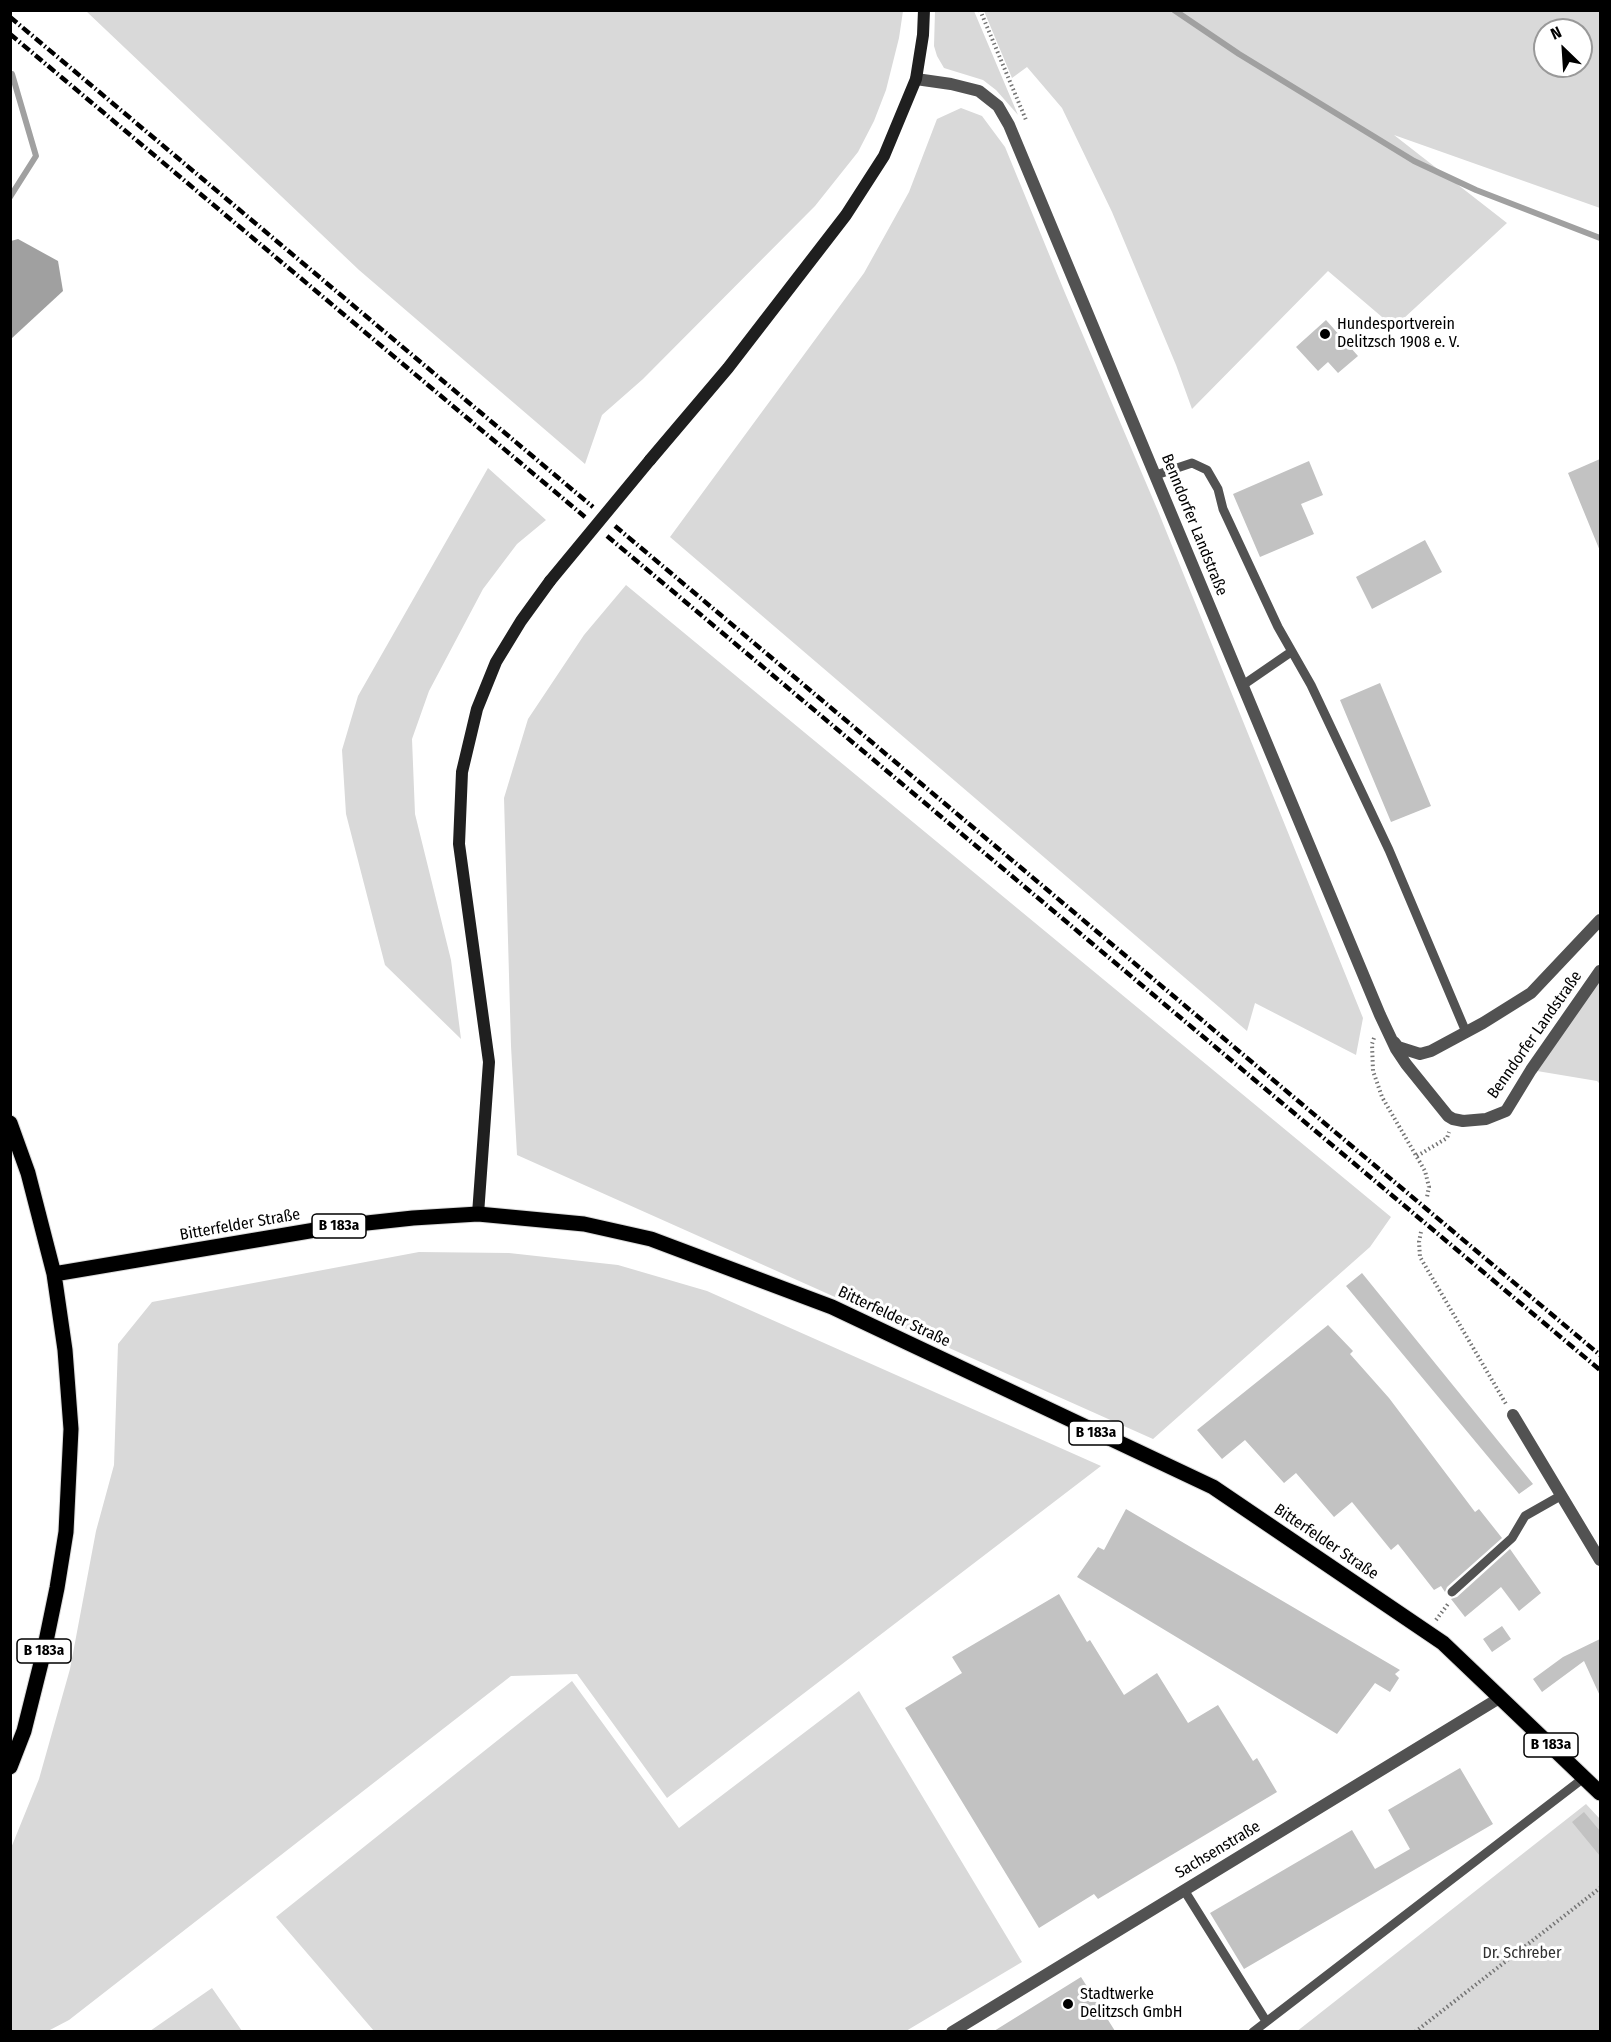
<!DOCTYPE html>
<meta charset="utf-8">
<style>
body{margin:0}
#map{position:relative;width:1611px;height:2042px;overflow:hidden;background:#fff;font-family:"Fira Sans Condensed",sans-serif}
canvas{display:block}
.frame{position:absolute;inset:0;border:12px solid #000;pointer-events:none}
.north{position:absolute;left:1533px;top:18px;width:60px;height:60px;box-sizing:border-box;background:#fff;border:2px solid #999;border-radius:50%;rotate:335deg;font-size:16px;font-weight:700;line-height:24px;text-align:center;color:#000}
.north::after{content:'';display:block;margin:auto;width:21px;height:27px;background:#000;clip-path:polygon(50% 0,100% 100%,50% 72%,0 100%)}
</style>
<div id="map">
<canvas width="1611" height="2042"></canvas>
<div class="frame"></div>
<div class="north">N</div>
</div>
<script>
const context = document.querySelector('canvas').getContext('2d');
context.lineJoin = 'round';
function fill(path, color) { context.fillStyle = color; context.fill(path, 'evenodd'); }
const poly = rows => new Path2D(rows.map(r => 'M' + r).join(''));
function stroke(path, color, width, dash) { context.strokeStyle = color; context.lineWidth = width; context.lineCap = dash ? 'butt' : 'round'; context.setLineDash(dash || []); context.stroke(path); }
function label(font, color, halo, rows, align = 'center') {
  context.font = font + ' "Fira Sans Condensed",sans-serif'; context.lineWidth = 6; context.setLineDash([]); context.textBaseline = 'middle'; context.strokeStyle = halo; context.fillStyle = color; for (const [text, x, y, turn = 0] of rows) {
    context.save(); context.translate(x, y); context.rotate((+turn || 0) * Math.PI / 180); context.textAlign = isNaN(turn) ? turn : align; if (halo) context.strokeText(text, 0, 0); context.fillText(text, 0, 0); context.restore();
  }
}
fill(poly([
 [86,11,903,11,899,38,886,90,874,121,858,152,815,206,643,379,602,415,585,464,359,270],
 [935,11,974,11,1018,115,996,90,983,80,944,68,937,56,934,46],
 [984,11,1600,11,1600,208,1394,135,1507,223,1390,331,1382,317,1328,271,1192,409,1176,365,1112,212,1062,108,1027,67,1012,78],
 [1545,30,1581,30,1581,66,1545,66],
 [961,108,982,116,1005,147,1065,293,1158,511,1363,1018,1356,1055,1255,1003,1247,1031,670,537,864,273,909,192,937,119],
 [488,468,546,520,517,544,483,589,429,691,412,739,415,814,451,960,461,1039,385,965,346,814,342,750,358,696],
 [626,585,1391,1217,1370,1247,1153,1439,517,1155,511,1046,504,798,528,719,584,635],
 [1600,971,1600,1084,1597,1081,1531,1070],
 [419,1252,509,1253,618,1265,707,1291,1101,1466,667,1798,577,1674,511,1676,69,2020,48,2031,11,2031,11,1848,39,1779,70,1669,96,1531,114,1465,118,1344,152,1302],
 [572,1681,679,1828,859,1691,1022,1962,906,2031,374,2031,276,1917],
 [1586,1804,1600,1819,1600,2031,1296,2032],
 [212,1988,242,2031,150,2031]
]), '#d9d9d9');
fill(poly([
 [18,239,58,261,63,291,11,339,11,241]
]), '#a0a0a0');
stroke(poly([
 [1174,10,1239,54,1414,161,1476,190,1600,238],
 [10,197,36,156,12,74]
]), '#a0a0a0', 6);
fill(poly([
 [1326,320,1358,356,1338,373,1328,362,1318,371,1296,347],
 [1600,459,1600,551,1568,473],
 [1309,461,1323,495,1301,504,1314,534,1260,557,1233,494],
 [1425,540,1442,572,1372,609,1356,577],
 [1380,683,1431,806,1391,822,1340,700],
 [1362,1273,1533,1484,1519,1494,1346,1286],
 [1328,1325,1353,1351,1350,1354,1389,1398,1475,1512,1479,1509,1502,1538,1447,1587,1445,1592,1441,1586,1434,1590,1398,1544,1391,1550,1352,1502,1334,1517,1296,1473,1284,1483,1245,1440,1222,1459,1197,1430],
 [1126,1509,1400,1670,1395,1674,1399,1678,1390,1692,1375,1683,1337,1734,1077,1577,1098,1547,1104,1550],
 [1510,1549,1541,1593,1519,1611,1501,1587,1465,1617,1451,1599,1457,1597],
 [1059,1594,1087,1642,1090,1640,1124,1695,1157,1673,1188,1723,1218,1705,1253,1761,1257,1758,1277,1792,1098,1899,1094,1894,1039,1928,905,1708,962,1673,952,1657],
 [1502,1626,1511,1639,1492,1652,1483,1639],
 [1600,1639,1600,1696,1584,1661,1542,1692,1533,1679,1563,1657],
 [1460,1768,1493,1824,1244,1969,1210,1913,1352,1830,1375,1869,1410,1849,1388,1810],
 [1584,1812,1600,1831,1600,1856,1572,1822],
 [1081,1977,1115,2031,994,2031]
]), '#c2c2c2');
const primary = poly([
 [10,1123,28,1173,54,1274,65,1350,71,1429,66,1532,57,1588,44,1651,24,1731,10,1767],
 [54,1274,339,1226,413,1218,478,1214,584,1224,651,1239,832,1307,1213,1487,1443,1643,1600,1793]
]);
stroke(primary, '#dbdbdb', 17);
stroke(poly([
 [980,10,1026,120],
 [1374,1038,1372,1044,1373,1071,1382,1097,1425,1171,1429,1187,1427,1197],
 [1417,1156,1447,1138,1449,1132],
 [1421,1232,1419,1242,1420,1257,1506,1404],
 [1436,1620,1448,1604],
 [1415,2032,1600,1888]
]), '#747474', 4, [1.5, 3]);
stroke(poly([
 [1156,475,1192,463,1207,470,1218,489,1223,509,1278,627,1311,685,1389,850,1466,1032],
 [1243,685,1291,652],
 [1452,1592,1512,1538,1525,1516,1562,1495],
 [1184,1890,1266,2021],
 [1253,2032,1585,1777]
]), '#525252', 9);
stroke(poly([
 [916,79,951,84,979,91,998,106,1009,125,1380,1015,1396,1049,1406,1064,1448,1116,1453,1119,1463,1121,1486,1119,1506,1111,1531,1070,1600,971],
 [1394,1042,1398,1047,1420,1054,1431,1051,1483,1023,1531,993,1600,920],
 [1513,1415,1600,1560],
 [952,2032,1501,1697]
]), '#525252', 12);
stroke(poly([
 [650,460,728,368,846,215,884,156,916,79,923,35,924,10],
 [478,1214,489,1062,459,844,462,772,477,709,496,662,521,621,550,581]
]), '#1f1f1f', 12);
stroke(primary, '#000', 15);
stroke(poly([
 [10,17,593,507],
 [10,34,585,517],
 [615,526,1600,1355],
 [607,536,1600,1370]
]), '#000', 4.5, [9, 3, 1.5, 3]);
stroke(poly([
 [550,581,650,460]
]), '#1f1f1f', 12);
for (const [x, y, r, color] of [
 [1325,334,6,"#000"],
 [1068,2004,6,"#000"]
]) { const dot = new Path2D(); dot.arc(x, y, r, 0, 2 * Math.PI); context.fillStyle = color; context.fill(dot); stroke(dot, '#fff', 2); }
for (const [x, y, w] of [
 [339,1226,54],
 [1096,1433,54],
 [44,1651,54],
 [1551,1745,54]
]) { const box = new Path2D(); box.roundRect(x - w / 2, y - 12, w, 24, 4.5); context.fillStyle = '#fff'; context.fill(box); stroke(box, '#000', 1.5); }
label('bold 15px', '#000', null, [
 ["B 183a",339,1226],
 ["B 183a",1096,1433],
 ["B 183a",44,1651],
 ["B 183a",1551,1745]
]);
label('16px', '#000', '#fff', [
 ["Hundesportverein",1337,325],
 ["Delitzsch 1908 e. V.",1337,343],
 ["Stadtwerke",1080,1995],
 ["Delitzsch GmbH",1080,2013]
], 'left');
label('16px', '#000', '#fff', [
 ["Benndorfer Landstraße",1194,525,68],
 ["Benndorfer Landstraße",1535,1035,-55],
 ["Bitterfelder Straße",240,1225,-10],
 ["Bitterfelder Straße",894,1317,25],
 ["Bitterfelder Straße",1326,1542,34],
 ["Sachsenstraße",1218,1850,-31]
]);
label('16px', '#303030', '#fff', [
 ["Dr. Schreber",1522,1954]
]);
</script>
